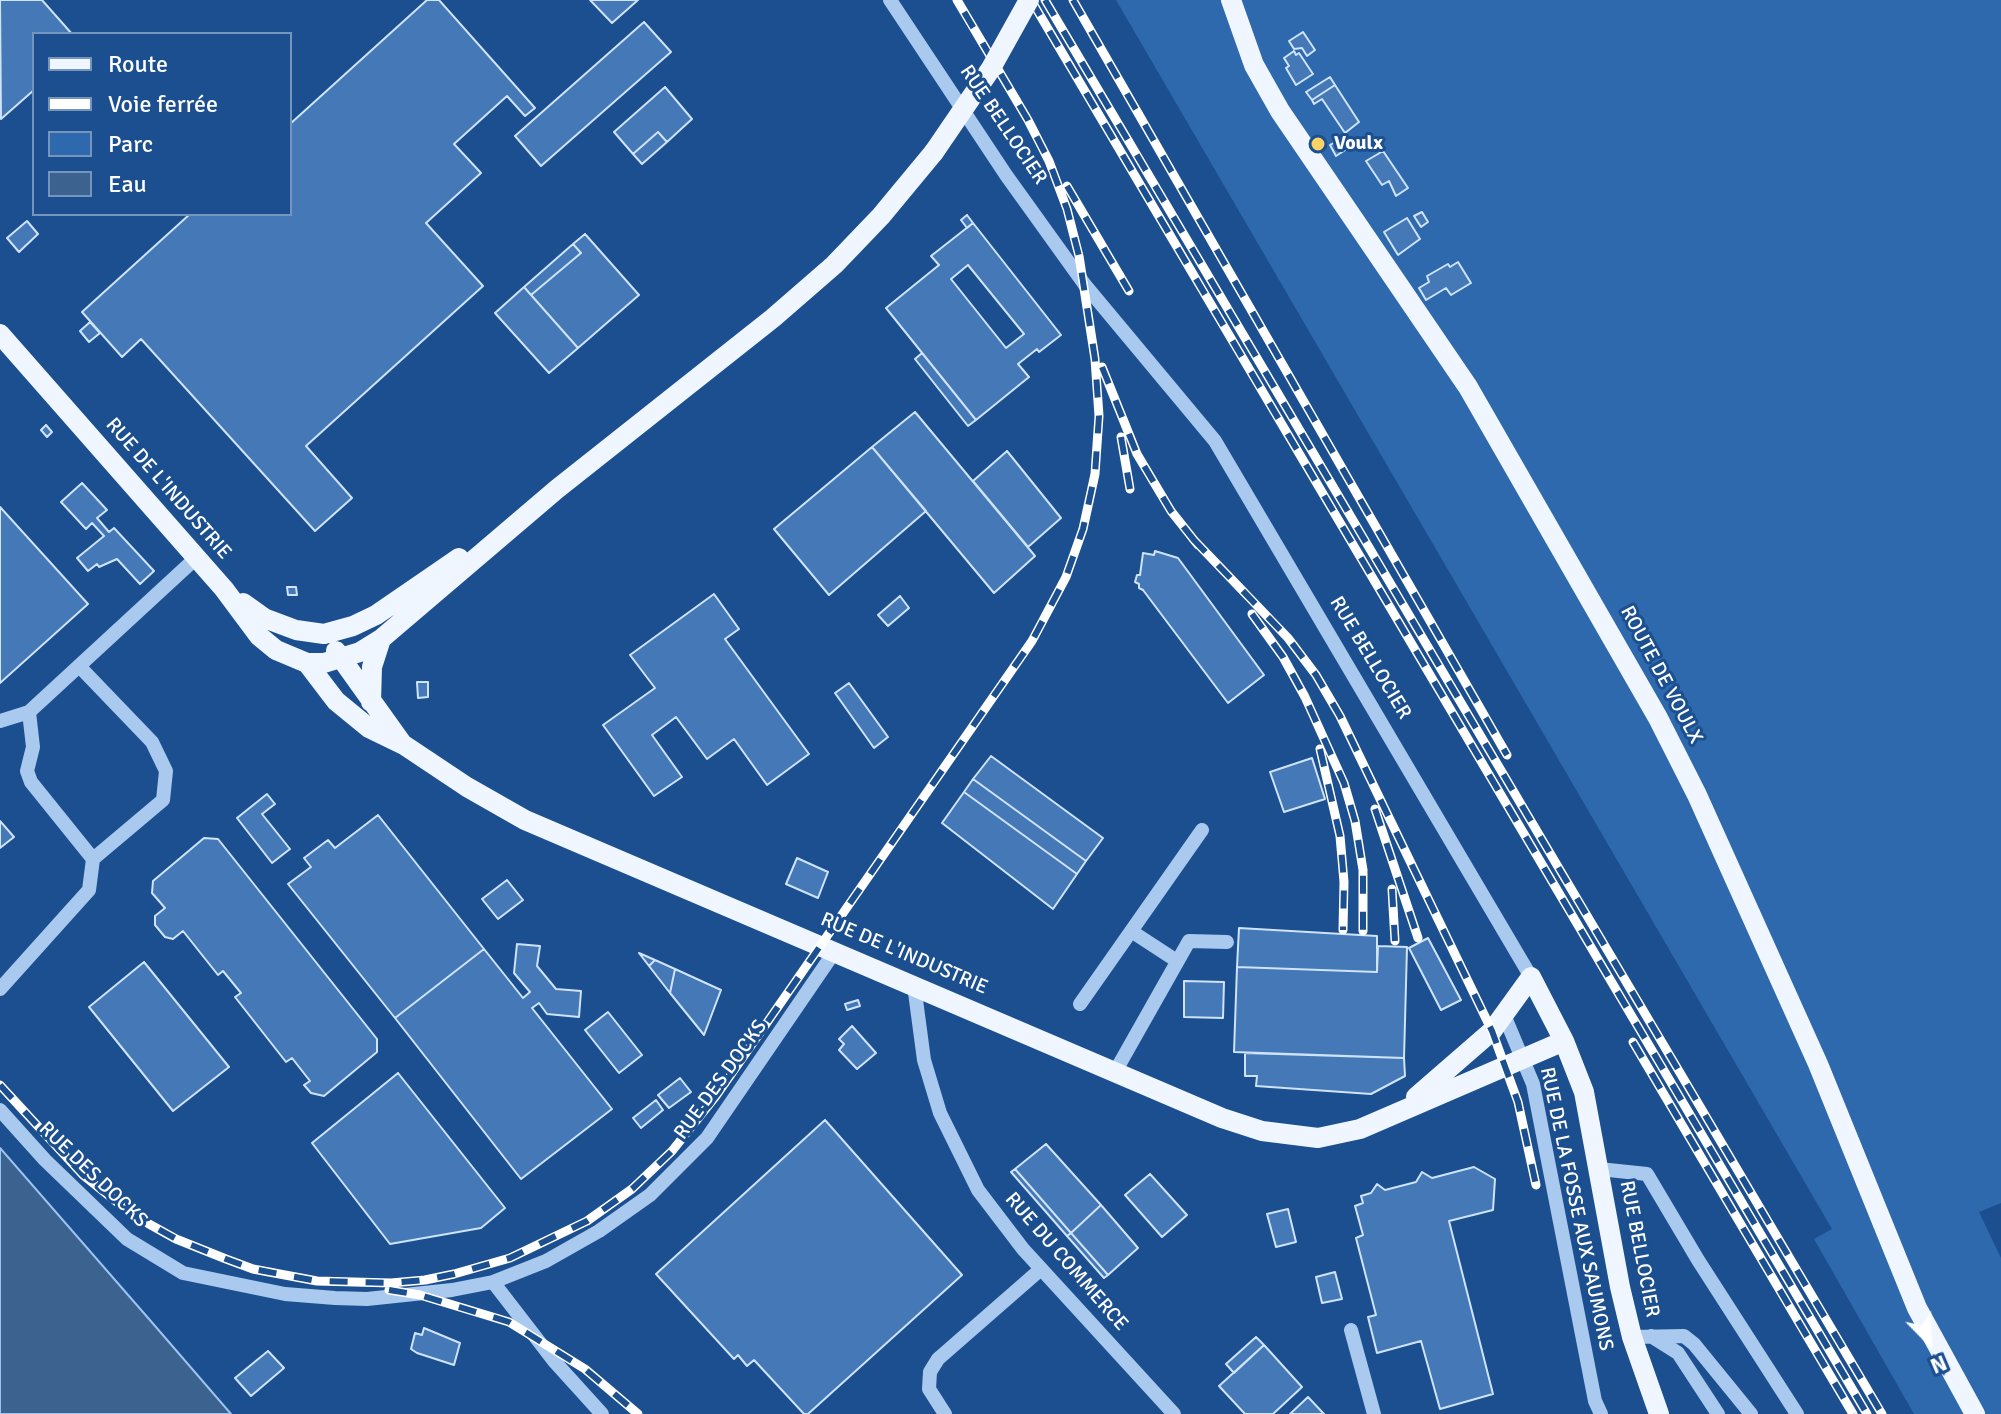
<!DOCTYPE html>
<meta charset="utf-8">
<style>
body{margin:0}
#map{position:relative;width:2001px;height:1414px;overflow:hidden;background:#1b4f8f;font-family:Signika,sans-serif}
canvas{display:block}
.legend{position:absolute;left:32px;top:32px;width:260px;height:184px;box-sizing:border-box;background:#1b4f8f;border:2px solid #7695bc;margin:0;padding:10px 14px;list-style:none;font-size:24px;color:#fff}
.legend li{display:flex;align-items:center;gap:16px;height:40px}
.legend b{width:40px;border:2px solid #7695bc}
.north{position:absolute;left:1889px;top:1302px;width:80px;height:80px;-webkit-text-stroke:6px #1b4f8f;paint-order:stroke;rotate:157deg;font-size:22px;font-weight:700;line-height:32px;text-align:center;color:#fff}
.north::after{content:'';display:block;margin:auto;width:28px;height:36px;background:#fff;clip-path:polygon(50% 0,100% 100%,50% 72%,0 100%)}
</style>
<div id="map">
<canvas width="2001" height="1414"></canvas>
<ul class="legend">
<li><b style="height:10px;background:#f0f6ff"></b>Route</li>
<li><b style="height:10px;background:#fff"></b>Voie ferrée</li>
<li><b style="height:22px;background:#2e69ad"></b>Parc</li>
<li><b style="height:22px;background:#3c6290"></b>Eau</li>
</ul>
<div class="north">N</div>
</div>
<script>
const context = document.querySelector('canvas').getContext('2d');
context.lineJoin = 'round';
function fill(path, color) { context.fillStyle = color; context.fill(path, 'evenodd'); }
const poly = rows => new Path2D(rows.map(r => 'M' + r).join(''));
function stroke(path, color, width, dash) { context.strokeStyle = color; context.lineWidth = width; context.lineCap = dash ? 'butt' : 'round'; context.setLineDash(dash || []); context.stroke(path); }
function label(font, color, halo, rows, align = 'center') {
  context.font = font + ' Signika,sans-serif'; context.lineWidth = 6; context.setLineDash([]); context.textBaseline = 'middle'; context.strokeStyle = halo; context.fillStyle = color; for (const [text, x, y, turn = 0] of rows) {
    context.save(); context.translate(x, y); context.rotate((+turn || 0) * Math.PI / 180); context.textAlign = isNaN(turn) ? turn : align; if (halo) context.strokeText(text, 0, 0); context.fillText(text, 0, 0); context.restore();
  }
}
fill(poly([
 [1116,0,2001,0,2001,1203,1979,1212,2001,1258,2001,1414,1914,1414,1814,1239,1832,1229]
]), '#2e69ad');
const water = poly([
 [0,1148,149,1319,231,1414,0,1414,0,1148]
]);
fill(water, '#3c6290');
stroke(water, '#9cc4f0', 2);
const building = poly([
 [0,0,42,0,72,34,34,34,34,90,1,119,0,0],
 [427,0,439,0,535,108,525,116,507,96,454,144,481,173,426,223,483,286,306,446,352,498,315,531,141,339,122,357,82,312,190,214,290,214,290,124,427,0],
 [590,0,638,0,612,23,590,0],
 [644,22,671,52,541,166,515,136,644,22],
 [1303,32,1315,50,1307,56,1302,48,1294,49,1289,41,1303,32],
 [1294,51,1296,55,1299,53,1313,74,1296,85,1286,68,1289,66,1284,58,1294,51],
 [1330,77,1335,85,1312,100,1306,92,1330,77],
 [1335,85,1359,122,1345,133,1322,99,1314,104,1312,100,1335,85],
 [665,87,692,119,667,142,658,132,633,154,614,132,665,87],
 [658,132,667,142,642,164,633,154,658,132],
 [1344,137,1350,147,1336,156,1330,145,1344,137],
 [1383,151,1408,188,1396,196,1389,181,1382,185,1366,161,1383,151],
 [1422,212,1428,222,1421,227,1414,216,1422,212],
 [967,215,973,223,967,228,961,220,967,215],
 [1407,218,1420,239,1398,255,1384,232,1407,218],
 [27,221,38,234,19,252,7,238,27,221],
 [973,223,1061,335,1039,352,1037,349,1018,364,1029,377,976,420,886,308,939,265,931,256,973,223],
 [968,265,1024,334,1006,348,951,279,968,265],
 [585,234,639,295,578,348,531,295,581,253,573,244,585,234],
 [573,244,581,253,531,295,524,287,573,244],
 [1458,262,1471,283,1451,295,1446,288,1426,300,1419,288,1429,282,1427,276,1448,264,1450,267,1458,262],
 [524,287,578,348,549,373,495,313,524,287],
 [90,322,100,333,89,342,80,331,90,322],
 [922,353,976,420,968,426,915,359,922,353],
 [915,412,1035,556,994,593,872,447,915,412],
 [46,425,52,432,47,437,41,430,46,425],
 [872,447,926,511,829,595,774,529,872,447],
 [1007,451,1061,518,1028,547,973,481,1007,451],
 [82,483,107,510,97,518,109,532,114,528,154,571,140,584,117,559,99,567,97,564,88,571,77,558,104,536,92,523,86,529,61,502,82,483],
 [0,507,88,604,0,683,0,507],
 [1155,551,1178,558,1264,675,1228,703,1143,590,1139,588,1139,584,1135,582,1137,575,1140,575,1143,553,1154,555,1155,551],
 [287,587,296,587,297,595,288,595,287,587],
 [714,594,739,629,725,639,809,754,767,785,734,739,707,759,676,717,652,735,682,777,654,796,603,725,655,688,630,655,714,594],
 [900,596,909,608,888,626,878,615,900,596],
 [417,682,428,682,428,697,418,698,417,682],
 [849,683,888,737,874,748,835,693,849,683],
 [991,756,1103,838,1086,861,973,779,991,756],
 [1312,758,1325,799,1284,812,1270,772,1312,758],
 [973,779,1086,861,1077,874,964,792,973,779],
 [964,792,1077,874,1053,909,942,823,964,792],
 [267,794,275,804,262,814,290,849,272,863,237,818,267,794],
 [378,815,484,949,395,1018,288,884,311,867,304,858,328,840,335,848,378,815],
 [0,821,14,837,0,848,0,821],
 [204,838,218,839,377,1039,377,1052,324,1096,311,1093,304,1085,310,1081,292,1058,286,1062,235,997,241,993,223,971,218,975,183,931,173,939,165,937,155,925,155,916,165,908,152,893,153,881,204,838],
 [797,858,828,872,818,898,786,884,797,858],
 [507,880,523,900,498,919,482,899,507,880],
 [1239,928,1377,936,1377,972,1237,967,1239,928],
 [1428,938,1461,1000,1441,1010,1409,948,1428,938],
 [517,944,540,946,537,966,556,989,581,991,579,1017,547,1014,539,1003,532,1008,612,1109,521,1179,395,1018,484,949,523,998,530,992,514,973,517,944],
 [1378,946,1407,947,1404,1058,1234,1052,1237,967,1377,972,1378,946],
 [639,953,655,960,649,966,639,953],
 [655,960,675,969,670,993,649,966,655,960],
 [144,962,229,1067,173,1111,89,1007,144,962],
 [675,969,721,990,704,1035,670,993,675,969],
 [1184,981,1224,982,1223,1018,1184,1017,1184,981],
 [858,1000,860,1006,847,1010,845,1004,858,1000],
 [608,1012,642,1055,619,1073,585,1030,608,1012],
 [852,1026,876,1053,857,1069,839,1050,844,1044,839,1039,852,1026],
 [1245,1053,1404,1058,1405,1076,1371,1094,1256,1086,1257,1076,1245,1076,1245,1053],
 [398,1073,505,1208,481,1228,390,1244,312,1143,398,1073],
 [680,1078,691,1092,669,1108,658,1095,680,1078],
 [656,1100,663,1110,641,1128,633,1118,656,1100],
 [825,1120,962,1275,808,1414,804,1414,754,1360,747,1366,738,1355,734,1359,656,1274,825,1120],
 [1046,1144,1101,1205,1071,1233,1015,1169,1046,1144],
 [1474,1167,1495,1179,1493,1210,1449,1221,1493,1394,1440,1409,1421,1341,1377,1353,1368,1317,1376,1315,1356,1238,1363,1235,1355,1206,1363,1203,1361,1196,1371,1193,1377,1184,1385,1190,1416,1182,1422,1172,1432,1178,1474,1167],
 [1015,1169,1071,1233,1067,1236,1011,1172,1015,1169],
 [1150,1174,1187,1215,1162,1237,1125,1195,1150,1174],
 [1101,1205,1138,1248,1108,1275,1071,1233,1101,1205],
 [1288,1209,1296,1242,1276,1247,1267,1214,1288,1209],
 [1071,1233,1108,1275,1104,1278,1067,1236,1071,1233],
 [1335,1272,1342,1299,1322,1303,1316,1277,1335,1272],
 [424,1328,460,1343,454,1365,417,1353,411,1349,415,1333,422,1335,424,1328],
 [1256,1337,1264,1345,1234,1373,1226,1364,1256,1337],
 [1264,1345,1302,1387,1273,1414,1245,1414,1219,1386,1264,1345],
 [268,1351,284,1368,251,1396,235,1378,268,1351],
 [1308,1397,1324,1414,1290,1414,1308,1397]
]);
fill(building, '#4478b7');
stroke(building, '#cfe3fa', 2);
stroke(poly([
 [890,0,1006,175,1085,285,1215,441,1531,977],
 [79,666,152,742,166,771,163,800,93,859],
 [0,721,29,712,196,558],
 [1131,931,1177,961],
 [914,985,924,1060,940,1113,978,1190,1023,1249,1174,1414],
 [0,989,89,890,93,859,31,782,27,771,33,747,29,712],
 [1080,1004,1202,830],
 [1504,1015,1533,1084,1595,1401,1601,1414],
 [1115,1072,1189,941,1227,942],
 [0,1110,45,1160,127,1239,183,1273,285,1294,335,1298,367,1299,452,1290,493,1282,546,1261,599,1231,650,1195,707,1138,835,951],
 [1599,1169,1647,1174,1698,1260,1797,1414],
 [493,1282,554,1361,602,1414],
 [1351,1330,1374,1414],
 [1651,1336,1678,1353,1718,1414],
 [1632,1337,1684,1336,1694,1344,1751,1414],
 [945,1414,929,1389,930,1372,938,1359,1041,1269]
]), '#a9c9ee', 14);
stroke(poly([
 [1231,0,1254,65,1280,111,1468,387,1658,718,1697,795,1818,1064,1917,1308,1975,1414],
 [0,334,224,589,259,636,276,650,307,663,324,663,360,652,381,639,557,489,773,318,834,265,881,216,934,152],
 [243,603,264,618,296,630,324,634,353,626,376,615,459,558],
 [336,651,401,742],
 [307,663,336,701,369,728,404,745,467,787,525,820,1222,1118,1262,1131,1318,1138,1360,1129,1564,1041],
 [371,702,372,667,381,639],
 [1416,1097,1492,1031,1531,977,1564,1041,1584,1092,1620,1287,1632,1337,1659,1414]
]), '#f0f6ff', 20);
const rail = poly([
 [1031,0,1867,1414],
 [1045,0,1882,1414],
 [1073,0,1507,755],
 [1067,186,1129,291],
 [1102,367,1137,454,1171,511,1198,545],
 [1121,437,1130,489],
 [1193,539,1288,638,1316,675,1340,716,1492,1031,1518,1102,1536,1185],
 [1252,614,1283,657,1305,697,1344,783,1355,821,1363,870,1363,931],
 [1320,749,1340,836,1344,882,1343,930],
 [1375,809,1418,938],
 [1392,889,1395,941],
 [1633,1042,1853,1414],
 [0,1085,83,1175,123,1207,149,1224,176,1239,226,1259,253,1269,317,1281,391,1283,425,1280,454,1274,510,1258,587,1221,632,1189,672,1151,716,1096,1032,641,1066,577,1083,529,1095,474,1099,416,1095,359,1079,256,1067,209,1049,161,1028,120,957,0],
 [389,1290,420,1295,509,1322,585,1369,638,1414]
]);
stroke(rail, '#fff', 9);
stroke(rail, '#1b4f8f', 6, [18]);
stroke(poly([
 [934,152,990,70,1029,0]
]), '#f0f6ff', 20);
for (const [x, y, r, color] of [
 [1318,144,8,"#ffd166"]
]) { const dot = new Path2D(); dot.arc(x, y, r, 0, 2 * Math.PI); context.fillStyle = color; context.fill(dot); stroke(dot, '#1b4f8f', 3); }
label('20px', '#fff', '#1b4f8f', [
 ["RUE BELLOCIER",1003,125,56],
 ["RUE DE L'INDUSTRIE",168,489,49],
 ["RUE BELLOCIER",1370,658,59],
 ["ROUTE DE VOULX",1661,675,62],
 ["RUE DE L'INDUSTRIE",904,954,23],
 ["RUE DES DOCKS",721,1080,-54],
 ["RUE DES DOCKS",93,1175,44],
 ["RUE DE LA FOSSE AUX SAUMONS",1576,1209,78],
 ["RUE BELLOCIER",1639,1249,79],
 ["RUE DU COMMERCE",1066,1262,49]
]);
label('bold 20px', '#fff', '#1b4f8f', [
 ["Voulx",1334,144]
], 'left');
</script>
